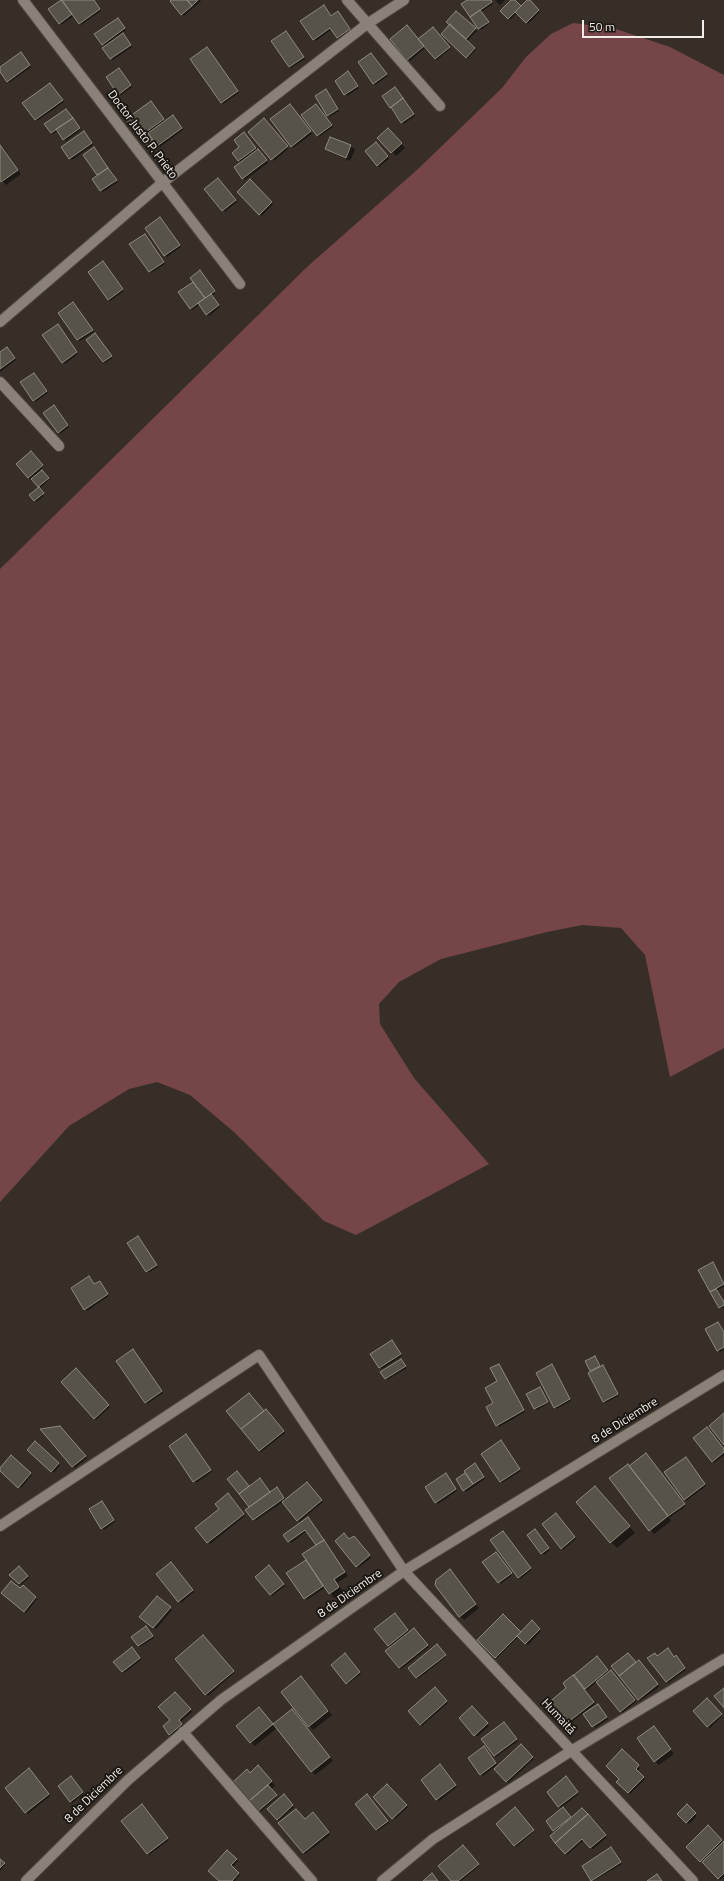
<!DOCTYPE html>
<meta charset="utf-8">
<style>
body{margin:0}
#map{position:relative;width:724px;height:1881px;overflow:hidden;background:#372f27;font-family:"Titillium Web",sans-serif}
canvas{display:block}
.scale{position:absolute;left:582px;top:20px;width:122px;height:18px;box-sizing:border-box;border:2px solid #f2ede8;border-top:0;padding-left:5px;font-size:12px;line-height:14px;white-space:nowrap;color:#f2ede8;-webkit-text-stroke:3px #1b1814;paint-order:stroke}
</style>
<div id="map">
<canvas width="724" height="1881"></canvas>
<div class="scale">50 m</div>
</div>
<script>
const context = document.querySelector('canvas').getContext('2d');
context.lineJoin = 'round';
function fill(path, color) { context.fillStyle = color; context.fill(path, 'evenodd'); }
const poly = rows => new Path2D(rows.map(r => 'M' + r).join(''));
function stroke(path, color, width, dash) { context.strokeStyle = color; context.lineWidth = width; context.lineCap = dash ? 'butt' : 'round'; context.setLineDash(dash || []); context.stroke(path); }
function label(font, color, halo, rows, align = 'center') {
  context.font = font + ' "Titillium Web",sans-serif'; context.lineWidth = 4; context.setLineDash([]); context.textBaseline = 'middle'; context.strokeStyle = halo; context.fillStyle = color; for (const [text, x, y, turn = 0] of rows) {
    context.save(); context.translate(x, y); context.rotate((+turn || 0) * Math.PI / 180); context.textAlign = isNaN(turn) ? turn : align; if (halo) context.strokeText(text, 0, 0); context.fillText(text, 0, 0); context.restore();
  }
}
fill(poly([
 [573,23,613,28,670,47,724,75,724,1048,670,1077,645,955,621,928,582,925,547,932,441,959,399,982,379,1004,380,1024,414,1078,489,1164,356,1235,324,1221,234,1132,190,1095,157,1082,129,1089,69,1126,0,1202,0,569,307,267,418,169,502,88,526,57,551,34]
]), '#754548');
fill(poly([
 [63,0,93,0,101,11,81,25,74,16,61,25,50,9],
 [173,0,200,0,201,1,184,16,171,1],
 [469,0,490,0,493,4,481,12,489,24,481,30,463,4],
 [495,0,505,0,500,5],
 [512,0,521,7,529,0,540,12,528,24,517,13,510,20,501,11],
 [456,12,477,31,467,41,476,50,468,58,442,34,451,24],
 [339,14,351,31,340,39,332,29,316,41,302,22],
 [119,21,126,30,122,33,132,47,113,60,103,44],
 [433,28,450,49,437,60,426,47,410,61,391,39,418,41],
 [287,34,305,59,291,68,289,67],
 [208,50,239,93,223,104,222,102],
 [23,55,31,67,9,83,0,69],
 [373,56,388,76,375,85,374,83],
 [121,71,132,87,120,96,119,94],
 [350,74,359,88,347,96,336,81],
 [52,86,64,102,37,121,23,103],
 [397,90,415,116,404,124,402,122],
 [327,92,339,111,329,117,328,115],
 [153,104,165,122,174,118,183,130,160,147,156,142,150,147,142,137,139,136],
 [291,107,312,134,293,148,291,146],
 [318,107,333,127,319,137,302,116],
 [68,112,81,130,66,141,58,131,53,134,51,133],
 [266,121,288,149,274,161,249,132],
 [387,129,405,148,396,156,378,138],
 [85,134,93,145,72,160,62,147],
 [245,135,268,163,245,180,235,168,241,163,233,153,240,147],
 [331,138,351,146,355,150,350,161,330,152,326,149],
 [376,143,389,159,379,167,366,152],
 [0,144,21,174,6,185,0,179],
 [95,150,118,182,103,192,93,179,98,175,84,155],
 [219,181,237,202,225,212,206,189],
 [250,181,273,204,262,216,239,192],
 [162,220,181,247,167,257,165,255],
 [146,237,165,264,151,273,130,245],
 [105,264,124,291,110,301,108,300],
 [202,273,215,293,212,296,220,307,209,316,200,304,192,310,190,308,195,282],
 [75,305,94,332,80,341,59,313],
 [59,327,78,354,65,364,63,362],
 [97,336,113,358,105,363,87,340],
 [9,350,16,360,0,372,0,354],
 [35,376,48,393,35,402,34,400],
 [55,408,69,427,60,434,58,432],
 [31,453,43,467,40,470,49,480,40,488,28,477],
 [38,489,44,496,36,502,31,496],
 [140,1239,158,1267,148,1273,147,1271],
 [714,1265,724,1282,724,1287,717,1290,724,1302,724,1307,721,1309,699,1271],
 [101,1284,109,1296,87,1311,85,1309,95,1285],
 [724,1333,724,1349,720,1352,718,1350],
 [393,1342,402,1356,382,1369,371,1354],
 [135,1352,163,1393,147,1404,146,1402],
 [596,1359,601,1367,603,1366,605,1368,619,1396,605,1403,586,1361],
 [403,1361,407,1368,387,1380,381,1373],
 [499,1365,525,1412,499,1427,494,1404,498,1381],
 [553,1367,571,1401,556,1409,555,1407],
 [76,1370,110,1407,96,1420,62,1382],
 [540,1388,549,1403,537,1410,535,1408],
 [228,1411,268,1412,285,1433,261,1452],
 [59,1427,87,1458,75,1468,42,1430],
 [188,1437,212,1472,196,1483,170,1446],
 [35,1443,60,1465,54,1473,29,1450],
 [502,1443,521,1471,502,1483,482,1454],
 [724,1450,724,1455,714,1463,712,1461],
 [647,1456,686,1506,669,1518,671,1521,654,1534,610,1478],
 [11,1457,32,1475,21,1488,0,1470],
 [687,1460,706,1486,686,1501,684,1499],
 [476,1466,485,1479,466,1492,457,1479],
 [239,1474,249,1487,262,1481,270,1493,279,1490,286,1500,309,1485,323,1502,299,1522,283,1502,255,1521,247,1510,251,1508,229,1479],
 [447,1476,457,1491,438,1504,436,1502],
 [601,1493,635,1533,617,1548,611,1542],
 [230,1496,245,1516,210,1544,197,1528,220,1509],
 [103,1504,115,1522,104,1530,102,1528],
 [558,1516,576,1539,563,1550,562,1548],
 [310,1520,348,1576,337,1583,343,1591,334,1598,326,1587,307,1600,288,1573,307,1560,317,1546,307,1531,291,1543,284,1535],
 [536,1532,550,1550,544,1555,528,1535],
 [504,1534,532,1570,520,1579,518,1578],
 [356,1538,371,1558,358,1568,349,1541],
 [497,1555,512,1575,501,1584,484,1562],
 [172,1565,194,1592,181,1603,158,1574],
 [19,1567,29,1578,21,1585,11,1575],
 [270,1568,285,1586,272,1596,256,1577],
 [450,1570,479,1608,464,1620,460,1616],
 [23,1587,37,1599,26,1613,2,1593,20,1590],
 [157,1597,172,1610,156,1629,142,1618],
 [396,1616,410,1633,416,1631,429,1647,401,1669,387,1651,391,1648,388,1645],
 [532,1622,541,1631,528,1645,519,1636,497,1658,479,1640,521,1633],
 [148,1629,154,1638,140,1647,133,1637],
 [203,1636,234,1673,208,1696,176,1659],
 [439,1647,446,1657,418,1679,409,1668],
 [132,1649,141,1660,124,1673,115,1662],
 [347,1656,361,1674,348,1684,346,1683],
 [630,1656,636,1664,640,1663,659,1687,640,1701,613,1666],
 [658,1657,678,1658,686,1670,668,1683],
 [599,1659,609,1673,613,1673,636,1702,622,1713,597,1682,587,1690,585,1688],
 [574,1678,595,1704,565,1727,547,1705,568,1688],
 [305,1682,332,1715,313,1730,283,1693],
 [435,1688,448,1703,422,1726,409,1711],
 [175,1693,192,1712,180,1722,183,1726,171,1736,164,1727,172,1720],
 [707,1699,722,1716,710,1728,694,1711],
 [472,1707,489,1726,477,1737,460,1719],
 [599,1707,608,1719,595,1728,585,1714],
 [291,1710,333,1761,315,1775,277,1728,255,1746,251,1742,263,1713,273,1725],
 [505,1725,518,1741,496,1757,482,1739],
 [654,1727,674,1754,659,1765,655,1761],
 [521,1745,534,1759,508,1783,495,1769],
 [485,1749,497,1765,483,1776,481,1774],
 [622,1750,640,1768,637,1771,645,1779,630,1794,618,1781,620,1779],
 [442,1767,457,1787,439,1801,422,1780],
 [262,1770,275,1786,271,1789,277,1797,259,1813,233,1783,250,1774],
 [30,1771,50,1796,28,1814,6,1788],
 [73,1779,84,1794,72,1803,71,1801],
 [568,1779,579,1794,561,1808,559,1806],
 [387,1786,408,1807,395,1819,374,1797],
 [284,1795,294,1807,279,1821,269,1809],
 [368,1797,389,1823,378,1831,376,1830],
 [687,1806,697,1816,689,1824,679,1814],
 [143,1807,169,1840,149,1855,122,1821],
 [515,1809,534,1832,516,1847,497,1824],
 [582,1809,607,1837,593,1849,584,1840,567,1855,551,1836,556,1832,547,1821,565,1810,571,1819],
 [314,1815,330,1835,305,1854,303,1853,305,1820],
 [708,1827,724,1842,724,1876,720,1880,687,1847],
 [463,1846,479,1866,461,1881,452,1881],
 [613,1849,622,1864,593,1881,592,1880],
 [227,1851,238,1861,232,1868,240,1875,235,1881,220,1881],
 [0,1860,5,1865,0,1871]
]), '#0007');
const building = poly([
 [61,0,72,14,59,24,48,9,61,0],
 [62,0,94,0,100,9,79,24,62,0],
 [171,0,187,0,192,6,181,15,170,1,171,0],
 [187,0,198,0,192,6,187,0],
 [467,0,491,0,492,2,470,17,461,4,467,0],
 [511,0,515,0,521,6,508,19,500,11,511,0],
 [527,0,530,0,539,10,526,23,515,12,527,0],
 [324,5,331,16,338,11,350,29,337,38,330,28,313,40,300,21,324,5],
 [480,10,489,22,478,29,470,17,480,10],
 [456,11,476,28,466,39,446,22,456,11],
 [118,18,125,28,102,45,94,34,118,18],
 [450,24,475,48,466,58,441,34,450,24],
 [407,25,424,46,407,60,390,39,407,25],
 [433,27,450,47,435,59,418,39,433,27],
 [286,31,304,57,289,67,271,41,286,31],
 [123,33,131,45,110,59,102,48,123,33],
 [207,47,238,91,221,103,190,59,207,47],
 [21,52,30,65,7,82,0,72,0,67,21,52],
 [371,53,387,74,373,84,358,62,371,53],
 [119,68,131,85,118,95,106,77,119,68],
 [348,71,358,86,344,95,335,81,348,71],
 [50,83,63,100,35,120,22,103,50,83],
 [395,87,403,98,390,108,382,96,395,87],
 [326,89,338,109,327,116,315,96,326,89],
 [403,98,414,114,401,123,391,107,403,98],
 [151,101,164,119,139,137,126,119,151,101],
 [290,104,311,131,291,147,270,119,290,104],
 [316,104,332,125,317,136,301,115,316,104],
 [66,109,73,118,51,133,44,124,66,109],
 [173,115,182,128,157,146,148,133,173,115],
 [73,118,80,128,63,140,56,129,73,118],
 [264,118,288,146,271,160,248,132,264,118],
 [388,128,402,143,391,153,377,138,388,128],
 [84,131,92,143,69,159,61,147,84,131],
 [244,132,256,148,238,161,232,153,239,147,234,140,244,132],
 [148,134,153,142,148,146,142,138,148,134],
 [330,137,351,145,346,158,325,149,330,137],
 [376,142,388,156,377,166,365,151,376,142],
 [0,145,18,170,1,182,0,180,0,145],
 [94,147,108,168,97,175,83,155,94,147],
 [258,149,267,160,242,179,234,167,258,149],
 [108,168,117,180,100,191,92,179,108,168],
 [218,178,236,200,222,211,204,189,218,178],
 [250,179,272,202,259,215,237,192,250,179],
 [160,217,180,245,164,256,145,228,160,217],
 [145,234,164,262,149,272,129,244,145,234],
 [103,261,123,289,108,300,88,272,103,261],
 [200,270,215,291,205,298,190,278,200,270],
 [193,282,205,298,190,309,178,292,193,282],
 [211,294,219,305,206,315,198,303,211,294],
 [73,302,93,330,77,340,58,313,73,302],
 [58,324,77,352,62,363,42,335,58,324],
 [95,333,112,356,103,362,86,340,95,333],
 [7,347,15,358,0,369,0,352,7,347],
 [34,373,47,391,33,401,20,382,34,373],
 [54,405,68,425,58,433,43,413,54,405],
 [31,451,43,465,28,478,16,464,31,451],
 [42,470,49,478,38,487,31,479,42,470],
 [39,487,44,493,34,501,29,495,39,487],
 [138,1236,157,1265,146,1272,127,1243,138,1236],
 [713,1262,724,1284,710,1292,698,1270,713,1262],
 [89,1276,94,1284,100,1281,108,1294,84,1310,71,1288,89,1276],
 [716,1289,724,1302,724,1305,719,1308,710,1292,716,1289],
 [718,1322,724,1332,724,1347,717,1351,705,1329,718,1322],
 [392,1340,401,1354,379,1368,370,1354,392,1340],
 [133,1349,162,1391,145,1403,116,1361,133,1349],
 [595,1356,600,1366,590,1371,585,1361,595,1356],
 [401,1359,406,1366,385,1379,380,1372,401,1359],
 [499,1364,524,1410,496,1426,486,1407,493,1403,485,1388,497,1381,490,1368,499,1364],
 [552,1364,570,1399,554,1408,536,1373,552,1364],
 [603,1365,618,1394,603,1402,588,1373,603,1365],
 [76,1368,109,1405,94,1419,61,1382,76,1368],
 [540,1387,548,1402,534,1409,526,1394,540,1387],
 [249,1393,264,1411,241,1429,226,1411,249,1393],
 [266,1409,284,1431,259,1451,241,1429,266,1409],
 [724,1413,724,1445,709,1426,724,1413],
 [60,1426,86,1456,72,1467,40,1429,60,1426],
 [707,1427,724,1449,724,1452,712,1462,693,1438,707,1427],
 [186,1434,211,1470,193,1482,169,1446,186,1434],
 [501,1440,520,1469,500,1482,481,1454,501,1440],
 [35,1441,59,1463,51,1472,27,1450,35,1441],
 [646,1453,685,1504,668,1516,629,1466,646,1453],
 [11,1455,31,1473,18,1488,0,1471,0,1468,11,1455],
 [686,1457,705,1484,684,1500,664,1472,686,1457],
 [475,1463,484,1477,473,1484,464,1471,475,1463],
 [628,1464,668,1516,649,1531,609,1478,628,1464],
 [237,1471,249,1486,239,1494,227,1479,237,1471],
 [446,1473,456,1489,435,1503,425,1487,446,1473],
 [465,1473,473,1484,463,1491,456,1479,465,1473],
 [260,1478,270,1492,249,1507,239,1494,260,1478],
 [307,1482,322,1500,297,1521,282,1502,307,1482],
 [595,1486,630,1526,610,1543,576,1502,595,1486],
 [277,1487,284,1498,253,1520,245,1510,277,1487],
 [228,1493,244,1514,207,1543,195,1528,219,1509,215,1504,228,1493],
 [102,1501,114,1520,101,1529,89,1509,102,1501],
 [556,1513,575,1537,561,1549,542,1524,556,1513],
 [308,1517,324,1540,316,1545,305,1530,288,1542,283,1535,308,1517],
 [535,1529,549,1548,541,1554,527,1535,535,1529],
 [503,1531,531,1568,518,1578,490,1540,503,1531],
 [344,1533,349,1539,354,1536,370,1555,356,1567,335,1541,344,1533],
 [324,1540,345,1572,334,1579,339,1587,329,1594,302,1554,324,1540],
 [496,1552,512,1573,498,1583,482,1562,496,1552],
 [306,1560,323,1586,304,1599,286,1573,306,1560],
 [171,1562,193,1590,178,1602,156,1574,171,1562],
 [269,1565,284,1584,270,1595,255,1577,269,1565],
 [19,1566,28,1576,19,1584,9,1575,19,1566],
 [450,1569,476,1604,459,1617,435,1585,436,1580,450,1569],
 [11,1581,20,1588,23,1585,36,1597,24,1612,1,1593,11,1581],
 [157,1596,171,1607,153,1628,139,1617,157,1596],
 [395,1613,408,1630,388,1646,374,1629,395,1613],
 [503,1614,521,1632,495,1658,477,1640,503,1614],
 [532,1620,540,1629,525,1644,517,1636,532,1620],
 [146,1626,153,1636,138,1646,131,1637,146,1626],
 [414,1628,428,1645,399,1668,385,1651,414,1628],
 [203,1635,234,1671,205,1695,175,1659,203,1635],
 [437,1644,446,1655,416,1678,408,1668,437,1644],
 [132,1647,140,1658,122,1672,113,1662,132,1647],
 [668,1648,674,1657,676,1655,685,1668,666,1682,647,1658,655,1653,657,1656,668,1648],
 [345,1653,360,1672,346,1684,331,1665,345,1653],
 [628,1653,636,1662,619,1676,611,1666,628,1653],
 [597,1656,608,1670,585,1689,574,1675,597,1656],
 [639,1660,658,1684,638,1700,619,1676,639,1660],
 [611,1670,635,1700,620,1712,596,1682,611,1670],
 [573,1675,594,1702,563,1726,546,1705,566,1688,563,1683,573,1675],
 [301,1676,328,1711,308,1727,281,1692,301,1676],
 [435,1687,447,1701,420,1725,408,1711,435,1687],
 [724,1688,724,1708,714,1696,724,1688],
 [175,1692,191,1709,179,1720,182,1724,169,1735,163,1726,170,1720,158,1707,175,1692],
 [707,1698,722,1714,707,1727,693,1711,707,1698],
 [598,1704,607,1717,592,1727,583,1714,598,1704],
 [472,1706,488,1723,474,1736,459,1718,472,1706],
 [259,1707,273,1724,250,1743,236,1726,259,1707],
 [292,1709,330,1757,311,1772,273,1724,292,1709],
 [504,1722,517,1739,494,1756,481,1739,504,1722],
 [654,1726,671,1749,654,1762,637,1738,654,1726],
 [521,1744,533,1757,506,1782,494,1769,521,1744],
 [484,1746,496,1763,480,1775,468,1758,484,1746],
 [622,1749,639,1765,636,1769,644,1777,628,1793,616,1782,619,1779,606,1766,622,1749],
 [440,1764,456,1785,436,1800,421,1780,440,1764],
 [258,1765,272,1781,248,1802,232,1783,247,1769,250,1773,258,1765],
 [29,1768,49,1794,25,1813,5,1788,29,1768],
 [71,1776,83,1792,70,1802,58,1786,71,1776],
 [566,1776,578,1792,558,1807,547,1792,566,1776],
 [387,1784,407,1805,392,1819,373,1797,387,1784],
 [268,1785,277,1795,257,1812,248,1802,268,1785],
 [284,1794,293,1805,277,1820,267,1809,284,1794],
 [367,1794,388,1821,376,1830,355,1804,367,1794],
 [142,1804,168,1838,147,1854,121,1821,142,1804],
 [687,1804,696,1813,686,1823,677,1814,687,1804],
 [515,1807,534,1830,514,1846,496,1824,515,1807],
 [563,1807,571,1817,553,1831,546,1821,563,1807],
 [582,1808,588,1814,555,1843,550,1836,582,1808],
 [296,1809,305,1819,313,1812,329,1832,303,1853,278,1823,296,1809],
 [588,1814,606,1835,590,1848,582,1839,565,1854,555,1843,588,1814],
 [708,1825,722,1840,700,1862,686,1847,708,1825],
 [724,1841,724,1873,718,1879,702,1862,724,1841],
 [463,1845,479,1864,458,1881,451,1881,438,1866,463,1845],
 [611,1847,621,1862,591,1881,582,1866,611,1847],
 [227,1850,237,1859,231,1865,239,1873,232,1881,219,1881,208,1871,227,1850],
 [0,1859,5,1863,0,1868,0,1859],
 [432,1873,438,1881,423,1881,432,1873],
 [657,1874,662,1881,647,1881,657,1874]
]);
fill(building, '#575349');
stroke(building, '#8e8a7f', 1);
const minor = poly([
 [23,0,240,284],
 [347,0,440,106],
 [0,322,162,183,367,24,404,0],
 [0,382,59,446],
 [0,1526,259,1355,404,1571,693,1881],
 [183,1732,312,1881],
 [26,1881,128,1780,221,1700,404,1571,724,1375],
 [382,1881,433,1839,571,1751,724,1659]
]);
stroke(minor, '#514a44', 12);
stroke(minor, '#8a8178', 10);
label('12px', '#f2ede8', '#1b1814', [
 ["Doctor Justo P. Prieto",142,135,53],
 ["8 de Diciembre",625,1421,-32],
 ["8 de Diciembre",350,1594,-35],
 ["Humaitá",558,1717,47],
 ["8 de Diciembre",94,1795,-44]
]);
</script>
